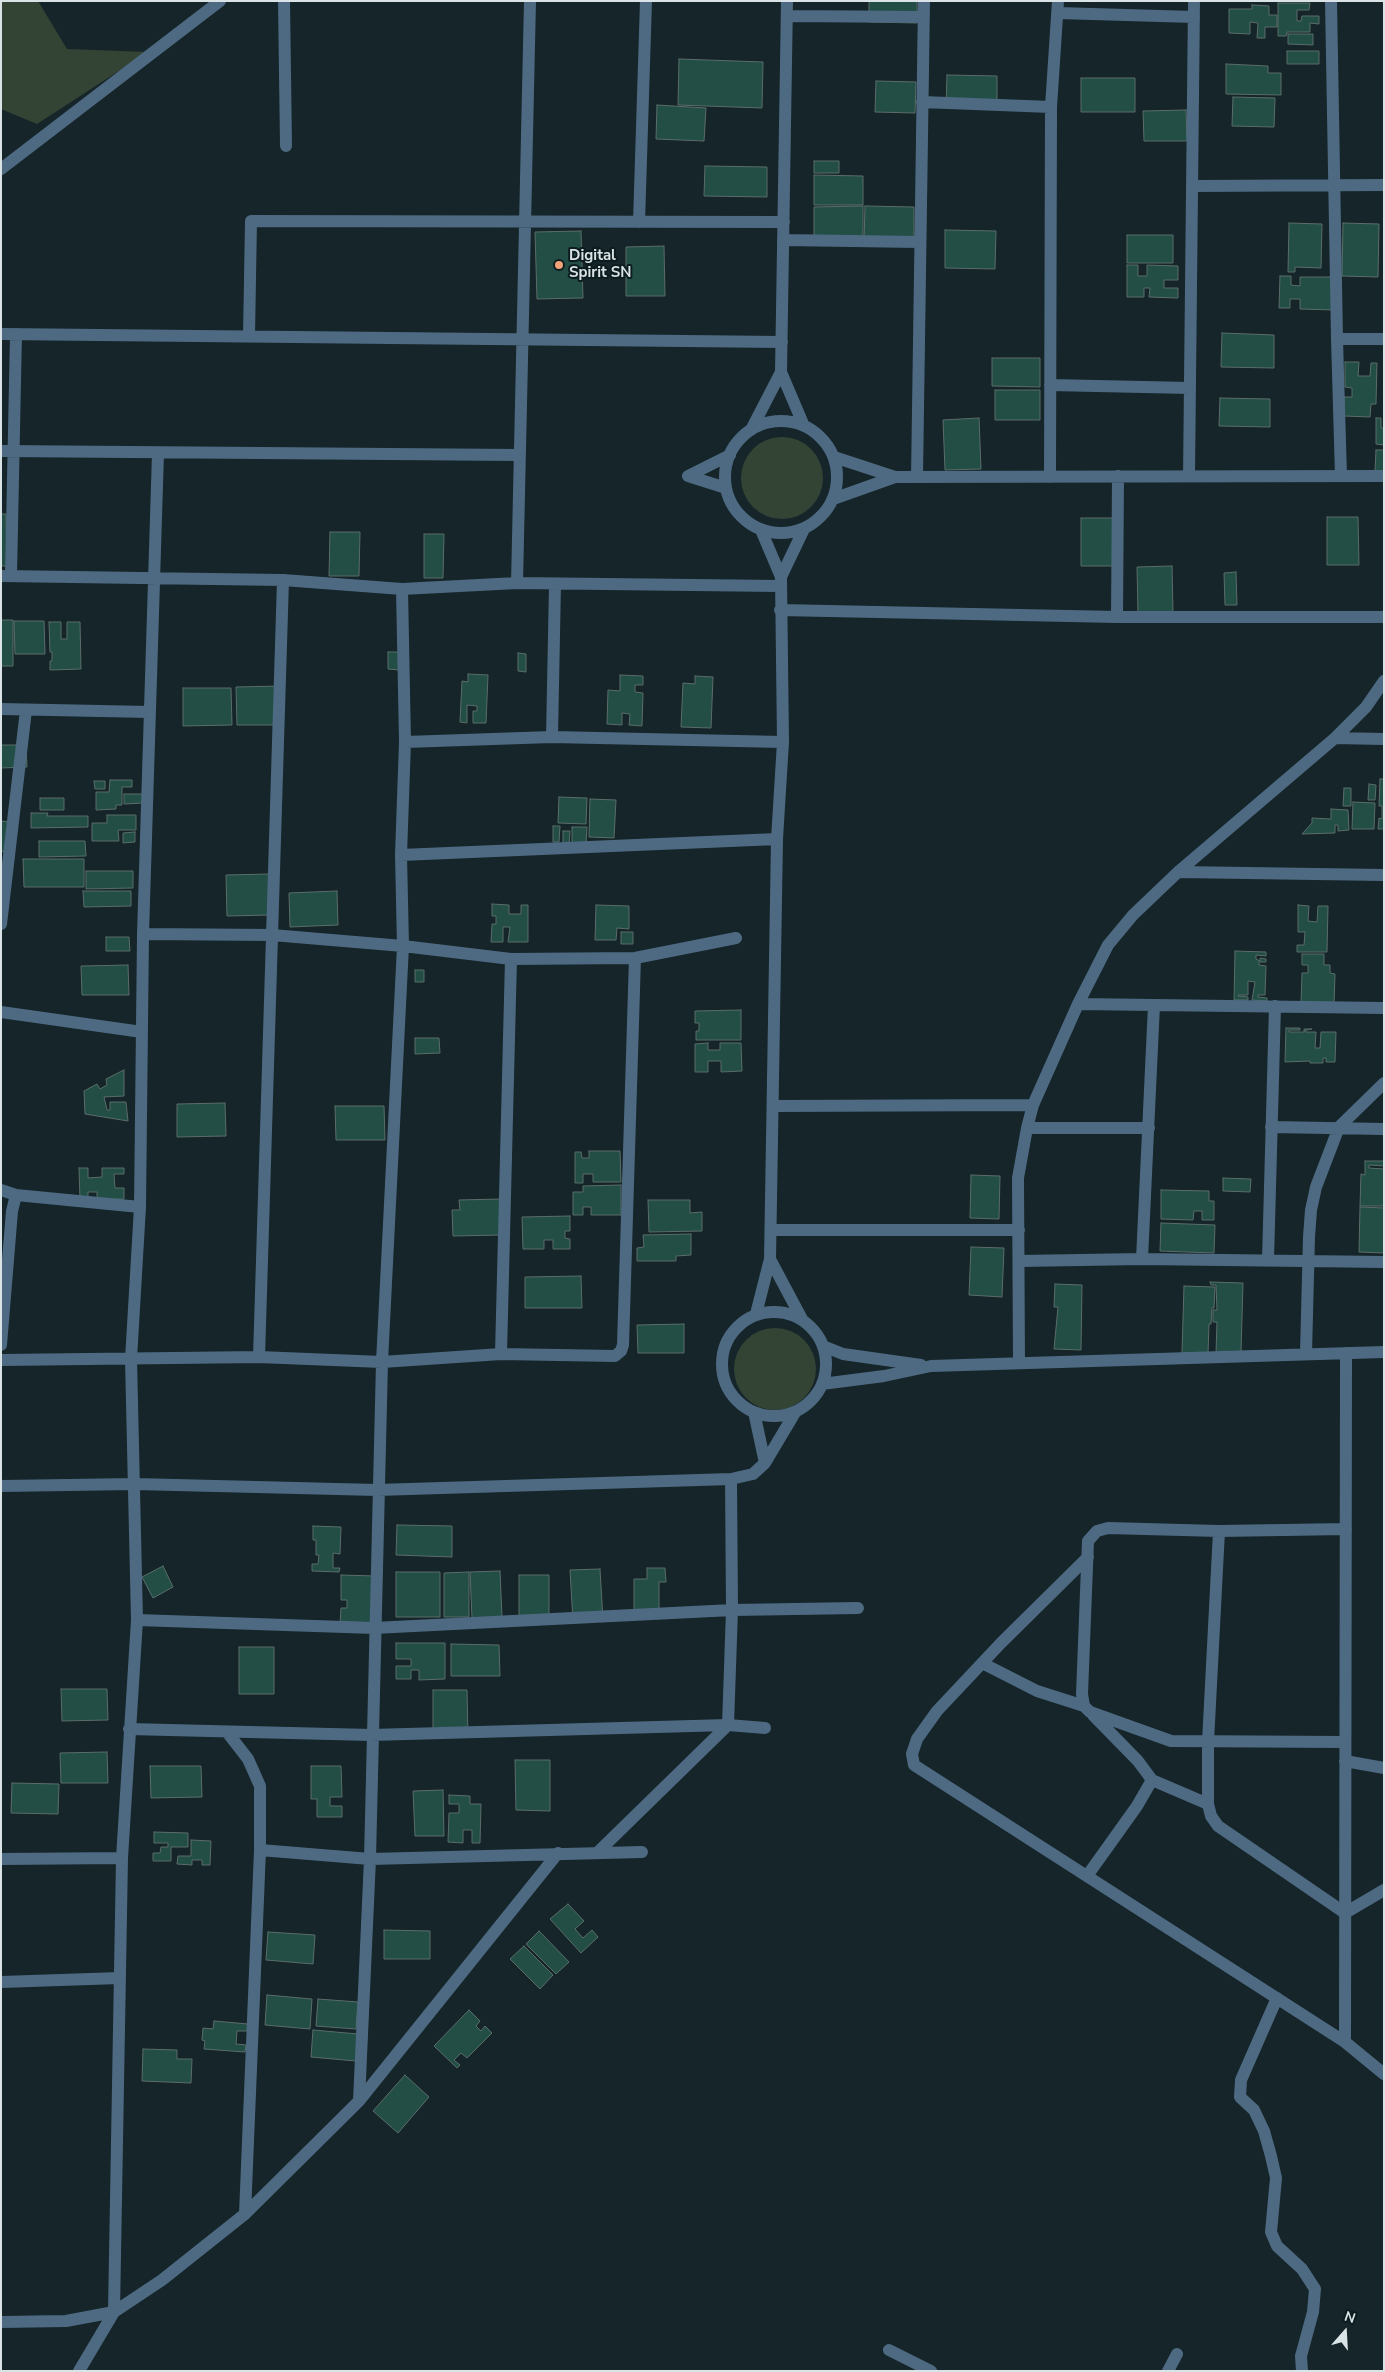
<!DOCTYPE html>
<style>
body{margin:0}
#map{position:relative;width:1385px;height:2372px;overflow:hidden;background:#152529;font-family:"Nunito Sans",sans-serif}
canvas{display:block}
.frame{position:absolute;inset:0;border:2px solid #dae4e6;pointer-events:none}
.north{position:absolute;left:1320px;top:2307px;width:50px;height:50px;-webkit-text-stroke:4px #0c1c1f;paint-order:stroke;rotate:19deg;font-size:14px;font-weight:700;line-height:20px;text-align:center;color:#dae4e6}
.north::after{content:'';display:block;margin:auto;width:18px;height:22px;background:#dae4e6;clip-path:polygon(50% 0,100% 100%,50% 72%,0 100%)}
</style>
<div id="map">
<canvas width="1385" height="2372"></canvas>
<div class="frame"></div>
<div class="north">N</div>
</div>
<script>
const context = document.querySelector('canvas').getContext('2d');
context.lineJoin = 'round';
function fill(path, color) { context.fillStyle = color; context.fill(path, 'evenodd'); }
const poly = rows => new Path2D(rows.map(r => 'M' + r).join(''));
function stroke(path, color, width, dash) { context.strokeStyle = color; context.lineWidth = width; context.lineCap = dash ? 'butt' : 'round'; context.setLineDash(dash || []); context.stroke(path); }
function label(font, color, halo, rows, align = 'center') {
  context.font = font + ' "Nunito Sans",sans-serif'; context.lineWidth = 4; context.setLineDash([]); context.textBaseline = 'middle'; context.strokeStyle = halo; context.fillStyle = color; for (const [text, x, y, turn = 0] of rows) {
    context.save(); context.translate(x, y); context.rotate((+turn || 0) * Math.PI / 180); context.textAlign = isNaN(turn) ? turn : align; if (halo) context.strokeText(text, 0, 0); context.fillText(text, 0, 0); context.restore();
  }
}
fill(poly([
 [1,1,38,1,67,49,148,52,37,124,1,109],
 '741 478a41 41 0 1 1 82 0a41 41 0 1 1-82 0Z',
 '734 1369a41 41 0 1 1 82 0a41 41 0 1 1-82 0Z'
]), '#334435');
const building = poly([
 [869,1,917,1,917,23,869,22,869,1],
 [1278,3,1310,3,1309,10,1297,10,1297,21,1301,21,1302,16,1319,16,1319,24,1310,23,1310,32,1287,32,1286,36,1278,36,1278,3],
 [1252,5,1269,6,1269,15,1277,15,1277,27,1265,27,1265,38,1257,38,1258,23,1250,22,1250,34,1229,33,1229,9,1252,9,1252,5],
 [1288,34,1313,34,1313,45,1288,44,1288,34],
 [1287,51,1319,51,1319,64,1287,64,1287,51],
 [679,59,763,62,762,108,678,105,679,59],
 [1226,64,1268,66,1268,73,1281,73,1281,95,1226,94,1226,64],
 [947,75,997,76,997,108,946,107,947,75],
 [1081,78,1135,78,1135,112,1081,112,1081,78],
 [876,81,916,82,915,113,875,112,876,81],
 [1233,97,1275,98,1274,127,1232,126,1233,97],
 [657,105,706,108,704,141,656,139,657,105],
 [1186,110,1187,141,1144,141,1143,111,1186,110],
 [814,161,839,161,839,173,814,173,814,161],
 [705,166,767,167,767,197,704,196,705,166],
 [814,175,863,176,863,205,814,205,814,175],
 [863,206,863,237,814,237,814,207,863,206],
 [865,206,914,207,914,242,864,242,865,206],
 [1289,223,1322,224,1321,268,1295,267,1295,272,1288,272,1289,223],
 [1343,223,1379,224,1378,277,1342,276,1343,223],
 [945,230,996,231,995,269,945,268,945,230],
 [581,231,583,298,537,299,535,232,581,231],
 [1127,235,1173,235,1173,263,1127,263,1127,235],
 [664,246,665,296,626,296,626,247,664,246],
 [1127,265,1138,265,1138,276,1147,276,1147,265,1178,266,1178,280,1164,280,1164,288,1178,288,1178,298,1149,297,1150,288,1144,288,1144,297,1127,297,1127,265],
 [1280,276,1291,276,1291,285,1300,286,1300,277,1334,277,1334,310,1300,309,1300,299,1290,299,1290,308,1279,308,1280,276],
 [1222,333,1274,335,1274,368,1221,367,1222,333],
 [992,358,1040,358,1040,387,992,386,992,358],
 [1345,362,1359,362,1358,376,1370,376,1371,363,1377,363,1376,404,1371,404,1370,417,1344,416,1344,397,1352,397,1352,388,1345,387,1345,362],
 [995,390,1040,390,1040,420,995,420,995,390],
 [1220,398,1270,399,1270,427,1219,426,1220,398],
 [979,418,981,469,945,470,943,420,979,418],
 [1376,418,1381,418,1381,428,1384,428,1384,445,1376,444,1376,418],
 [1376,450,1384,450,1384,471,1375,471,1376,450],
 [1,514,6,514,7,566,1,566,1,514],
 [1327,517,1358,517,1359,565,1327,565,1327,517],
 [1081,518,1114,518,1114,566,1081,566,1081,518],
 [330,532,360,532,359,576,329,576,330,532],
 [424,534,444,534,443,578,424,578,424,534],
 [1172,566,1173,612,1138,613,1137,567,1172,566],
 [1236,572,1237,605,1225,605,1224,573,1236,572],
 [1,620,13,620,13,666,1,666,1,620],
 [14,621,44,621,45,654,15,654,14,621],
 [49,622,61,622,61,639,67,639,67,622,80,622,81,669,50,670,50,661,52,661,52,652,50,652,49,622],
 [388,652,400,652,399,670,388,669,388,652],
 [518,653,526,654,526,672,518,671,518,653],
 [468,674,488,675,486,723,473,723,473,711,477,711,477,706,467,705,467,723,460,722,462,681,468,682,468,674],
 [620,675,643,676,643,685,635,685,635,692,643,693,642,726,629,725,630,714,622,713,622,725,607,724,608,690,620,691,620,675],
 [695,676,713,677,711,728,681,727,683,683,695,684,695,676],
 [280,686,281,725,237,725,236,687,280,686],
 [183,688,231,688,232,725,183,726,183,688],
 [1,745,26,745,27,767,1,768,1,745],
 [1380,779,1384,779,1384,829,1378,829,1379,818,1382,819,1382,806,1379,806,1380,779],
 [110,780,132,780,132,787,122,787,122,805,116,805,116,809,96,810,96,792,109,792,110,780],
 [94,781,105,781,105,789,95,789,94,781],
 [1369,784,1376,785,1375,800,1368,800,1369,784],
 [1344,788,1351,788,1351,806,1343,806,1344,788],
 [124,794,143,794,143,803,124,804,124,794],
 [559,797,587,798,586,824,558,823,559,797],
 [40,798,64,798,64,810,40,810,40,798],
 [590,799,616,800,614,838,589,837,590,799],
 [1353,802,1375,803,1374,829,1352,829,1353,802],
 [1331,809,1348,810,1349,830,1338,831,1338,825,1335,825,1335,833,1302,834,1312,823,1312,818,1331,819,1331,809],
 [31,813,48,813,47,816,88,816,88,827,31,828,31,813],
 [107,815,136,815,136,830,118,830,119,841,92,841,92,823,107,823,107,815],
 [1,821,11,822,6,852,1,851,1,821],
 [553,826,560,826,559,842,553,842,553,826],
 [572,827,587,827,586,844,572,843,572,827],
 [563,831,570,831,569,844,563,843,563,831],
 [135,832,135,842,123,843,123,833,135,832],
 [39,841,85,841,86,856,39,857,39,841],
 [23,859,84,859,84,887,24,887,23,859],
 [86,871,133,871,133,888,86,889,86,871],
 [269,874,270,915,227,916,226,875,269,874],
 [83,891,131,891,131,906,84,907,83,891],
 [337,891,338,925,290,927,289,893,337,891],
 [492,904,509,905,509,914,521,914,521,905,528,905,528,942,508,942,510,927,503,927,503,942,491,942,492,924,496,924,496,916,492,916,492,904],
 [596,905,629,906,629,929,617,928,616,940,595,940,596,905],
 [1298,905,1309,906,1308,921,1317,922,1318,906,1328,906,1327,952,1297,952,1297,945,1304,945,1305,932,1298,932,1298,905],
 [621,932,633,932,633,944,621,944,621,932],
 [106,937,129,937,130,951,106,951,106,937],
 [1235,951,1266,952,1266,956,1256,955,1256,959,1260,961,1260,958,1266,959,1266,962,1259,962,1259,965,1266,966,1265,995,1258,995,1258,997,1267,998,1267,1001,1252,1000,1255,982,1248,981,1248,995,1238,995,1238,996,1248,997,1248,1000,1234,1000,1235,951],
 [1302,954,1324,954,1324,965,1330,965,1330,973,1335,974,1334,1005,1301,1004,1302,973,1308,973,1308,965,1302,965,1302,954],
 [128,965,129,995,82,995,81,966,128,965],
 [415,970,424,970,424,982,415,982,415,970],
 [741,1010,741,1040,696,1040,696,1031,699,1031,699,1023,695,1023,695,1011,741,1010],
 [1286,1028,1300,1028,1300,1030,1289,1030,1289,1032,1304,1032,1304,1029,1312,1029,1306,1030,1305,1032,1316,1032,1315,1048,1320,1048,1321,1032,1336,1032,1335,1062,1326,1062,1326,1058,1323,1058,1323,1063,1310,1063,1310,1061,1285,1062,1286,1028],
 [415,1038,439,1038,440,1053,415,1054,415,1038],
 [708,1043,708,1050,720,1050,720,1043,741,1043,742,1071,721,1072,721,1061,708,1061,708,1072,695,1072,695,1044,708,1043],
 [124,1070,124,1096,104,1097,107,1110,110,1110,110,1102,126,1102,128,1121,85,1114,84,1091,97,1084,100,1089,107,1085,106,1079,124,1070],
 [225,1103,226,1136,177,1137,177,1104,225,1103],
 [335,1106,384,1106,385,1140,336,1140,335,1106],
 [589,1151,620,1151,621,1182,593,1182,593,1174,583,1174,583,1183,575,1183,575,1152,581,1152,582,1158,589,1158,589,1151],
 [1365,1161,1384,1161,1384,1166,1369,1165,1369,1168,1384,1169,1384,1206,1360,1206,1361,1174,1365,1175,1365,1161],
 [79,1168,88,1168,88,1178,102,1177,102,1168,124,1168,124,1174,114,1174,115,1188,124,1188,124,1199,97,1200,97,1192,88,1192,88,1200,80,1200,79,1168],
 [971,1175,1000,1176,999,1219,970,1218,971,1175],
 [1223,1178,1251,1179,1250,1192,1223,1191,1223,1178],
 [621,1185,621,1215,591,1215,591,1207,583,1207,583,1215,573,1215,573,1192,583,1192,583,1186,621,1185],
 [1161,1190,1209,1191,1209,1201,1214,1201,1214,1220,1202,1220,1202,1211,1194,1211,1193,1220,1161,1219,1161,1190],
 [501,1199,502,1235,453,1236,452,1210,460,1210,459,1200,501,1199],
 [648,1200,690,1200,690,1213,702,1212,702,1231,649,1232,648,1200],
 [1360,1207,1384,1208,1384,1253,1359,1252,1360,1207],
 [570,1216,570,1231,565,1231,565,1238,570,1239,570,1249,553,1249,553,1240,544,1240,544,1249,523,1249,522,1217,570,1216],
 [1161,1223,1215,1225,1214,1253,1160,1251,1161,1223],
 [691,1234,691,1255,676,1256,676,1261,637,1261,637,1248,644,1247,643,1235,691,1234],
 [971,1247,1004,1248,1002,1297,969,1295,971,1247],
 [581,1276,582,1308,525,1308,525,1277,581,1276],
 [1210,1282,1243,1283,1241,1353,1216,1353,1217,1322,1213,1322,1213,1310,1217,1310,1216,1285,1211,1285,1210,1282],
 [1055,1284,1082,1285,1081,1350,1054,1349,1058,1307,1054,1307,1055,1284],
 [1184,1286,1215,1287,1214,1308,1212,1308,1211,1324,1209,1324,1208,1354,1182,1353,1184,1286],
 [684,1324,684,1353,638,1353,637,1325,684,1324],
 [397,1525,452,1526,452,1557,396,1555,397,1525],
 [313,1526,341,1527,340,1554,333,1553,333,1568,340,1568,339,1572,312,1571,312,1564,318,1564,319,1555,316,1555,316,1540,313,1540,313,1526],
 [163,1566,173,1587,153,1598,142,1577,163,1566],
 [647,1568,665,1568,666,1582,659,1582,659,1617,634,1618,634,1579,647,1579,647,1568],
 [600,1569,603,1620,573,1621,570,1570,600,1569],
 [500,1571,502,1617,472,1618,470,1572,500,1571],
 [396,1572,440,1572,440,1617,396,1617,396,1572],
 [469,1572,469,1617,444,1617,444,1573,469,1572],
 [341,1575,375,1576,374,1625,340,1624,341,1608,347,1608,347,1600,341,1600,341,1575],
 [519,1575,549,1575,549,1622,519,1622,519,1575],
 [396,1643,445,1643,445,1679,419,1680,419,1670,411,1670,411,1679,396,1679,396,1666,411,1666,411,1659,396,1659,396,1643],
 [451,1644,499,1645,500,1676,451,1676,451,1644],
 [239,1647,274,1647,274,1694,239,1694,239,1647],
 [61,1689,107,1689,108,1720,62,1721,61,1689],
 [433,1690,467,1690,468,1737,433,1737,433,1690],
 [107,1752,108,1783,61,1783,60,1753,107,1752],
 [515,1760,550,1760,550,1811,516,1810,515,1760],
 [150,1766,201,1766,202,1797,151,1798,150,1766],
 [311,1766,341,1766,342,1797,330,1797,330,1806,342,1806,342,1817,317,1817,317,1799,311,1799,311,1766],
 [12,1783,59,1784,58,1814,11,1813,12,1783],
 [443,1790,444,1836,415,1836,413,1791,443,1790],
 [449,1795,470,1796,470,1804,481,1804,480,1843,472,1843,472,1830,463,1830,463,1843,448,1842,449,1813,459,1813,459,1804,449,1804,449,1795],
 [154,1832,188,1833,188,1847,171,1847,171,1861,153,1861,153,1853,160,1853,161,1847,168,1847,168,1843,154,1843,154,1832],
 [191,1840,211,1841,210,1865,202,1865,202,1860,192,1860,192,1865,177,1864,178,1856,191,1856,191,1840],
 [568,1904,584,1921,575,1929,583,1938,592,1930,598,1937,581,1953,550,1919,568,1904],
 [384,1930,430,1931,430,1959,384,1959,384,1930],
 [539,1931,569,1962,556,1974,526,1944,539,1931],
 [268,1932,315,1935,313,1964,266,1960,268,1932],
 [524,1946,553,1975,540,1989,510,1959,524,1946],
 [267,1995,312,1999,310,2029,265,2025,267,1995],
 [318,1999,358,2002,356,2029,316,2026,318,1999],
 [469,2010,480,2021,476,2026,481,2031,485,2026,492,2033,467,2058,461,2053,454,2060,460,2065,457,2068,434,2046,469,2010],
 [214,2021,248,2024,247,2031,237,2031,236,2044,246,2045,245,2052,204,2049,205,2041,202,2040,203,2028,213,2029,214,2021],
 [313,2030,358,2034,356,2061,311,2057,313,2030],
 [143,2049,177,2050,177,2059,192,2059,191,2083,142,2081,143,2049],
 [405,2075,429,2097,398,2133,373,2111,405,2075]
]);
fill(building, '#224e46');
stroke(building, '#5b6d69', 1);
stroke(poly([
 [284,1,286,146],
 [787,1,781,372,804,426],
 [1331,1,1337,339,1341,476],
 [1058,13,1194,17],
 [787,16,923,17],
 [922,102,1051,107],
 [1,169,220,1],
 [1192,186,1384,185],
 [639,222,646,1],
 [783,240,920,242],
 [1,334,782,342],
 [249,336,251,221,784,222],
 [1337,339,1384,339],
 [1050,385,1190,388],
 '725 477a56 56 0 1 1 112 0a56 56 0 1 1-112 0Z',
 [751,430,781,372],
 [1,451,519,455],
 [834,457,895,477,1384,476],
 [688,476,730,455],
 [688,476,726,488],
 [1189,476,1194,1],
 [917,477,924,1],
 [1050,477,1051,107,1058,1],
 [833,499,895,477],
 [761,530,781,577],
 [1,576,283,580,402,589,517,583,780,586],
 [11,576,16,334],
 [517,583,530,1],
 [780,610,1117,617,1384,617],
 [1117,617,1118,476],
 [1,709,150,712],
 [552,737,555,584],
 [1335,738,1384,739],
 [405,742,552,737,783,742],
 [401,855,777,839],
 [1178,872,1384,875],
 [1,924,26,710],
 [143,934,272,935,403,946,511,959,635,958,736,938],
 [1078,1004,1384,1008],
 [1,1012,142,1032],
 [773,1106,1033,1105],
 [1271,1127,1384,1129],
 [1027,1128,1149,1128],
 [1,1190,16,1195,140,1207],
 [771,1230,1019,1230],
 [770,1259,803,1321],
 [1142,1259,1154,1005],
 [1268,1260,1275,1006],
 [1019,1261,1142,1259,1384,1262],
 '722 1364a52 52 0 1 1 104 0a52 52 0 1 1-104 0Z',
 [756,1314,770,1259,777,839,783,742,781,577,804,529],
 [1,1345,12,1211,16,1195],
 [823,1346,843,1354,921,1365],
 [1306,1353,1309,1237,1311,1210,1316,1187,1339,1127,1384,1083],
 [1346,1353,1345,2042,1384,2074],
 [501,1354,511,959],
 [259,1357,283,580],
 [1,1360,259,1357,382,1362,501,1354,615,1356,621,1351,623,1345,635,958],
 [1019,1363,1018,1178,1027,1128,1033,1105,1078,1004,1108,945,1133,915,1178,872,1335,738,1366,707,1384,681],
 [822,1384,884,1376,931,1366,1384,1352],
 [754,1412,765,1463],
 [1,1486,135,1484,377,1490,731,1479,753,1474,765,1463,796,1411],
 [1219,1531,1208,1742,1208,1804,1211,1816,1218,1826,1345,1913,1384,1890],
 [1088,1557,1001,1643,937,1711,917,1739,912,1754,914,1765,1345,2042],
 [137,1620,374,1628,732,1610,858,1608],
 [982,1663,1037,1691,1084,1706],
 [1093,1715,1138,1761,1152,1780],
 [129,1729,371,1735,728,1725,765,1728],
 [227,1732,248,1759,260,1786,260,1850,245,2214],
 [1345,1742,1171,1741,1090,1712,1084,1706,1082,1694,1088,1541,1097,1531,1108,1528,1219,1531,1346,1529],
 [1345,1761,1384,1768],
 [260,1850,370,1859,642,1852],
 [598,1852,728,1725,732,1610,731,1479],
 [1,1859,122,1858],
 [1087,1876,1137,1806,1152,1780,1208,1804],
 [1,1982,120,1978],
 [1277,1998,1241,2080,1240,2097,1254,2110,1264,2131,1271,2156,1276,2178,1271,2232,1277,2246,1302,2269,1315,2289,1313,2312,1301,2356,1302,2371],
 [359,2101,370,1859,382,1362,403,946,401,855,405,742,402,589],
 [1,2322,66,2321,114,2312,162,2280,245,2214,359,2101,558,1853],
 [889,2350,931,2371],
 [79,2371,114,2312,122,1858,137,1620,131,1359,140,1207,143,934,158,453],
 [1168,2371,1177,2354]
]), '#4e6a82', 12);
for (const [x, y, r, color] of [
 [559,265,5,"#f0a279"]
]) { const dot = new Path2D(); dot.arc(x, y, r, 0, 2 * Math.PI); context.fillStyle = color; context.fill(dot); stroke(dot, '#0c1c1f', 2); }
label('bold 15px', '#dae4e6', '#0c1c1f', [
 ["Digital",569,256],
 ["Spirit SN",569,273]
], 'left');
</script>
